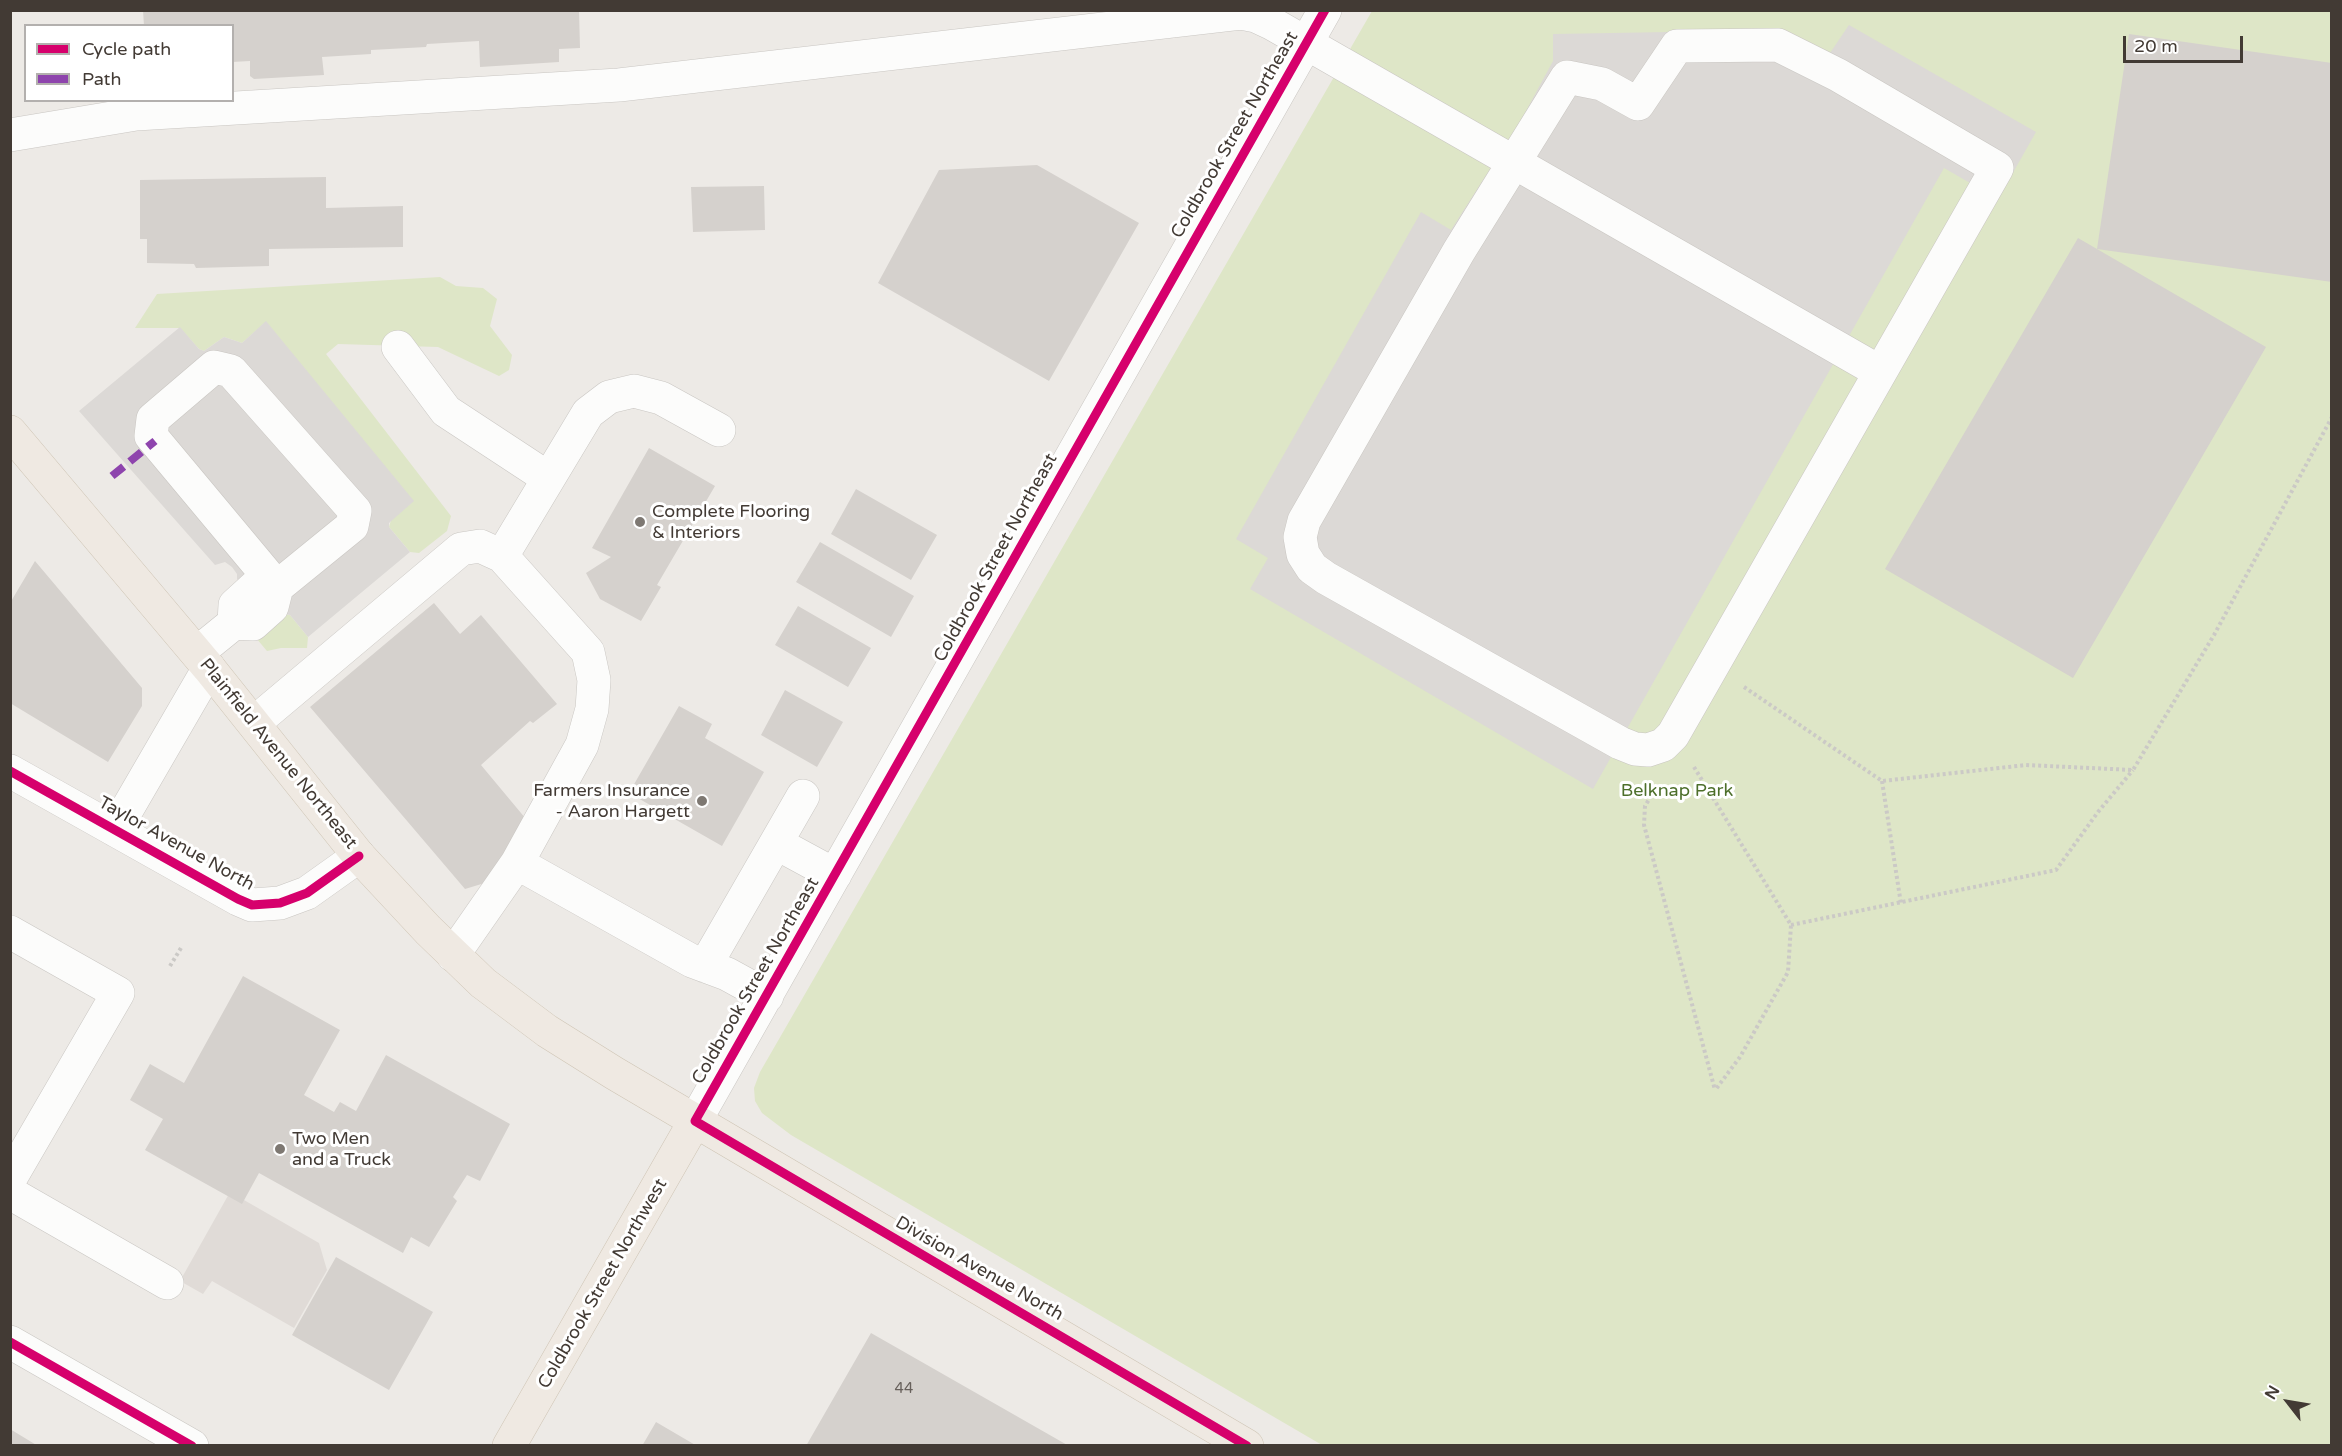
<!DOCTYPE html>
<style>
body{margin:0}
#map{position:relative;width:2342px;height:1456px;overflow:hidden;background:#edeae6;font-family:"Varela Round",sans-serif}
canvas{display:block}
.frame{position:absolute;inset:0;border:12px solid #423a34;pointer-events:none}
.legend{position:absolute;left:24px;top:24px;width:210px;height:78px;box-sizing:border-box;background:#fff;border:2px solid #b3b0ae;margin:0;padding:8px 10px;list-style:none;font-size:18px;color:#423a34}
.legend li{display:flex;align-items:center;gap:12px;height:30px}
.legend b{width:30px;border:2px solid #b3b0ae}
.north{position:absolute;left:2258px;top:1372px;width:60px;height:60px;-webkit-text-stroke:4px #fff;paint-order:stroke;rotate:301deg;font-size:16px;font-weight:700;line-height:24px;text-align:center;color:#423a34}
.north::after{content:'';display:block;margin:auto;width:21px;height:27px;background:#423a34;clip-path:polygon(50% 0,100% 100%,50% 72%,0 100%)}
.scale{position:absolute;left:2123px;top:36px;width:120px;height:27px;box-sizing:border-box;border:3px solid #423a34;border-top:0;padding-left:8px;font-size:18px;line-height:21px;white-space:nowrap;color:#423a34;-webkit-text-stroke:4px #fff;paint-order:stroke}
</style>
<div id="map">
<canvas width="2342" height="1456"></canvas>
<div class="frame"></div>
<ul class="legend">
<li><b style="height:8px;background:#d6006c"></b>Cycle path</li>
<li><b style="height:8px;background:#8e44ad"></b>Path</li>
</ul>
<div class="north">N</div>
<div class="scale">20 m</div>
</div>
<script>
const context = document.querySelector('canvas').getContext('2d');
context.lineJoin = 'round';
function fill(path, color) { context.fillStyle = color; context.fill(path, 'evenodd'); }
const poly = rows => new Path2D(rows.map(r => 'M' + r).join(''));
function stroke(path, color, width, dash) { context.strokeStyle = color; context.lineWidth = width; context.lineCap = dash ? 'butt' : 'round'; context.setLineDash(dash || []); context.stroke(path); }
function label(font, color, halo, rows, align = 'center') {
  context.font = font + ' "Varela Round",sans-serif'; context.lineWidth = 6; context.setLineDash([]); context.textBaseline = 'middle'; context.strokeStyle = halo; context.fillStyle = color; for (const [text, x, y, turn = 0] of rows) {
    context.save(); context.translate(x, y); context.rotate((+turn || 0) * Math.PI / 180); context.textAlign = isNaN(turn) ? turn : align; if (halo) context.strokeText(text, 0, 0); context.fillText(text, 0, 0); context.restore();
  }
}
fill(poly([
 [230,1192,319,1243,327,1270,294,1328,212,1281,203,1294,180,1281]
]), '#e0dbd7');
fill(poly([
 [1372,11,2331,11,2331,1445,1322,1445,791,1135,762,1113,755,1101,754,1088,760,1072],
 [440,277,456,286,483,288,497,299,490,326,512,355,509,370,499,376,438,347,338,344,326,354,451,516,447,531,419,553,410,552,389,527,391,520,413,501,266,322,242,343,224,337,204,351,199,349,180,328,135,328,157,294],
 [285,614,290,615,308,637,307,648,281,648,267,651,256,638]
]), '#dee6c7');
fill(poly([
 [1849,25,2036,132,1998,199,1944,168,1593,789,1250,589,1268,558,1236,539,1421,212,1451,230,1520,122,1553,61,1553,34,1785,30,1828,56],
 [266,321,414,501,389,523,389,527,410,552,308,637,290,615,285,614,273,622,237,579,237,574,232,567,225,562,215,565,79,411,180,327,199,349,204,351,224,337,242,343]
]), '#dcd9d6');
fill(poly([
 [143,10,556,10,556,12,579,10,580,48,559,49,559,62,480,67,479,41,427,44,426,47,371,50,371,54,322,57,324,75,254,79,250,76,250,61,232,62,232,26,144,26],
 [2129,34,2332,63,2332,282,2097,249],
 [1037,165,1139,223,1049,381,878,283,939,170],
 [326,177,326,208,403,206,403,247,269,249,269,266,196,268,194,264,147,263,147,239,140,239,140,180],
 [764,186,765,230,693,232,691,187],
 [2078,238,2266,347,2073,678,1885,569],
 [649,448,715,486,657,585,661,587,641,621,600,599,586,573,611,557,592,548],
 [856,489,937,535,911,580,831,534],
 [820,542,914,596,891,637,796,582],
 [35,561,142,688,142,706,108,762,10,703,10,603],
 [434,603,460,634,481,615,557,704,533,723,530,721,481,765,526,819,488,882,465,889,310,707],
 [798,606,871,648,848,687,775,645],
 [785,690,843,722,817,767,761,735],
 [679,706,712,724,705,738,764,772,722,846,629,793],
 [243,976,340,1030,304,1095,334,1112,340,1102,356,1111,386,1055,510,1124,480,1181,467,1175,453,1197,457,1201,429,1247,411,1237,403,1253,259,1173,242,1204,145,1150,163,1119,130,1100,150,1064,184,1083],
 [336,1257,433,1312,389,1390,292,1335],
 [871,1333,1069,1446,806,1446],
 [656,1422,697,1446,642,1446],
 [10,1429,38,1446,10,1446]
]), '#d5d1cd');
const minor = poly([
 [1778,45,1838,75,1997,168,1673,735,1663,745,1648,750,1635,749,1620,743,1326,578,1312,568,1303,554,1300,537,1304,521,1459,251,1567,77,1602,84,1638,104,1677,46,1778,45],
 [10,135,136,114,619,85,1241,13,1256,16,1271,23,1880,372],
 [398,347,446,411,548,478],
 [502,556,588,413,609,397,634,391,661,398,719,430],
 [234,623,235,605,257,585,277,587],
 [197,653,234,623,253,624,272,607,277,587,352,526,355,511,231,371,214,367,153,419,151,436,277,587],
 [254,723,461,549,480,546,502,556,588,652,594,680,592,709,582,745,517,863,453,955],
 [10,771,238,899,252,905,280,903,307,893,359,856],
 [115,830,209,668],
 [776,843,835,875],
 [517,863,692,961,727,974,767,996],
 [10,932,118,993,10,1179],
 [705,966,803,796],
 [695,1121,1325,10],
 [10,1193,167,1283],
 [10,1342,192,1446]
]);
const major = poly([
 [10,432,209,668,359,856,428,930,483,983,547,1031,614,1073,1247,1446],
 [509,1446,695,1121]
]);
stroke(minor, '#c9c6c2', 34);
stroke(major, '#cec4b4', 34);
stroke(poly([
 [1744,687,1882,781,2026,765,2133,770,2214,635,2332,417],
 [1694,767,1791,925,1788,972,1740,1057,1716,1089],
 [1882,781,1901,904],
 [1659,787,1656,788,1645,806,1644,825,1715,1090],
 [1791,925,2056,870,2098,812,2133,770],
 [170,966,181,948]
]), '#cbc9c6', 4, [3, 3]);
stroke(minor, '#fcfcfb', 33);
stroke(major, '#efe9e2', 33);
stroke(poly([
 [112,476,155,441]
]), '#8e44ad', 8, [15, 8]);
stroke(poly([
 [10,771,238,899,252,905,280,903,307,893,359,856],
 [10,1342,192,1446],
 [1247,1446,695,1121,1325,10]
]), '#d6006c', 9);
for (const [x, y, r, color] of [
 [640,522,6,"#7e7872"],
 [702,801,6,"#7e7872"],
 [280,1149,6,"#7e7872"]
]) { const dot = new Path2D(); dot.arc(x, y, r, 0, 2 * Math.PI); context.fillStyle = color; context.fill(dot); stroke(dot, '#fff', 2); }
label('15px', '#68615c', null, [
 ["44",904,1389]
]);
label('18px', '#423a34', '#fff', [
 ["Coldbrook Street Northeast",1235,135,-60],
 ["Coldbrook Street Northeast",996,558,-61],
 ["Plainfield Avenue Northeast",278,754,51],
 ["Taylor Avenue North",176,844,29],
 ["Coldbrook Street Northeast",756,981,-60],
 ["Division Avenue North",979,1269,30],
 ["Coldbrook Street Northwest",603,1284,-60]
]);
label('18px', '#423a34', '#fff', [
 ["Complete Flooring",652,512],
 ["& Interiors",652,533],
 ["Farmers Insurance",690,791,"right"],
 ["- Aaron Hargett",690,812,"right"],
 ["Two Men",292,1139],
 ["and a Truck",292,1160]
], 'left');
label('18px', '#4d6f2b', '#fff', [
 ["Belknap Park",1677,791]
]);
</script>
